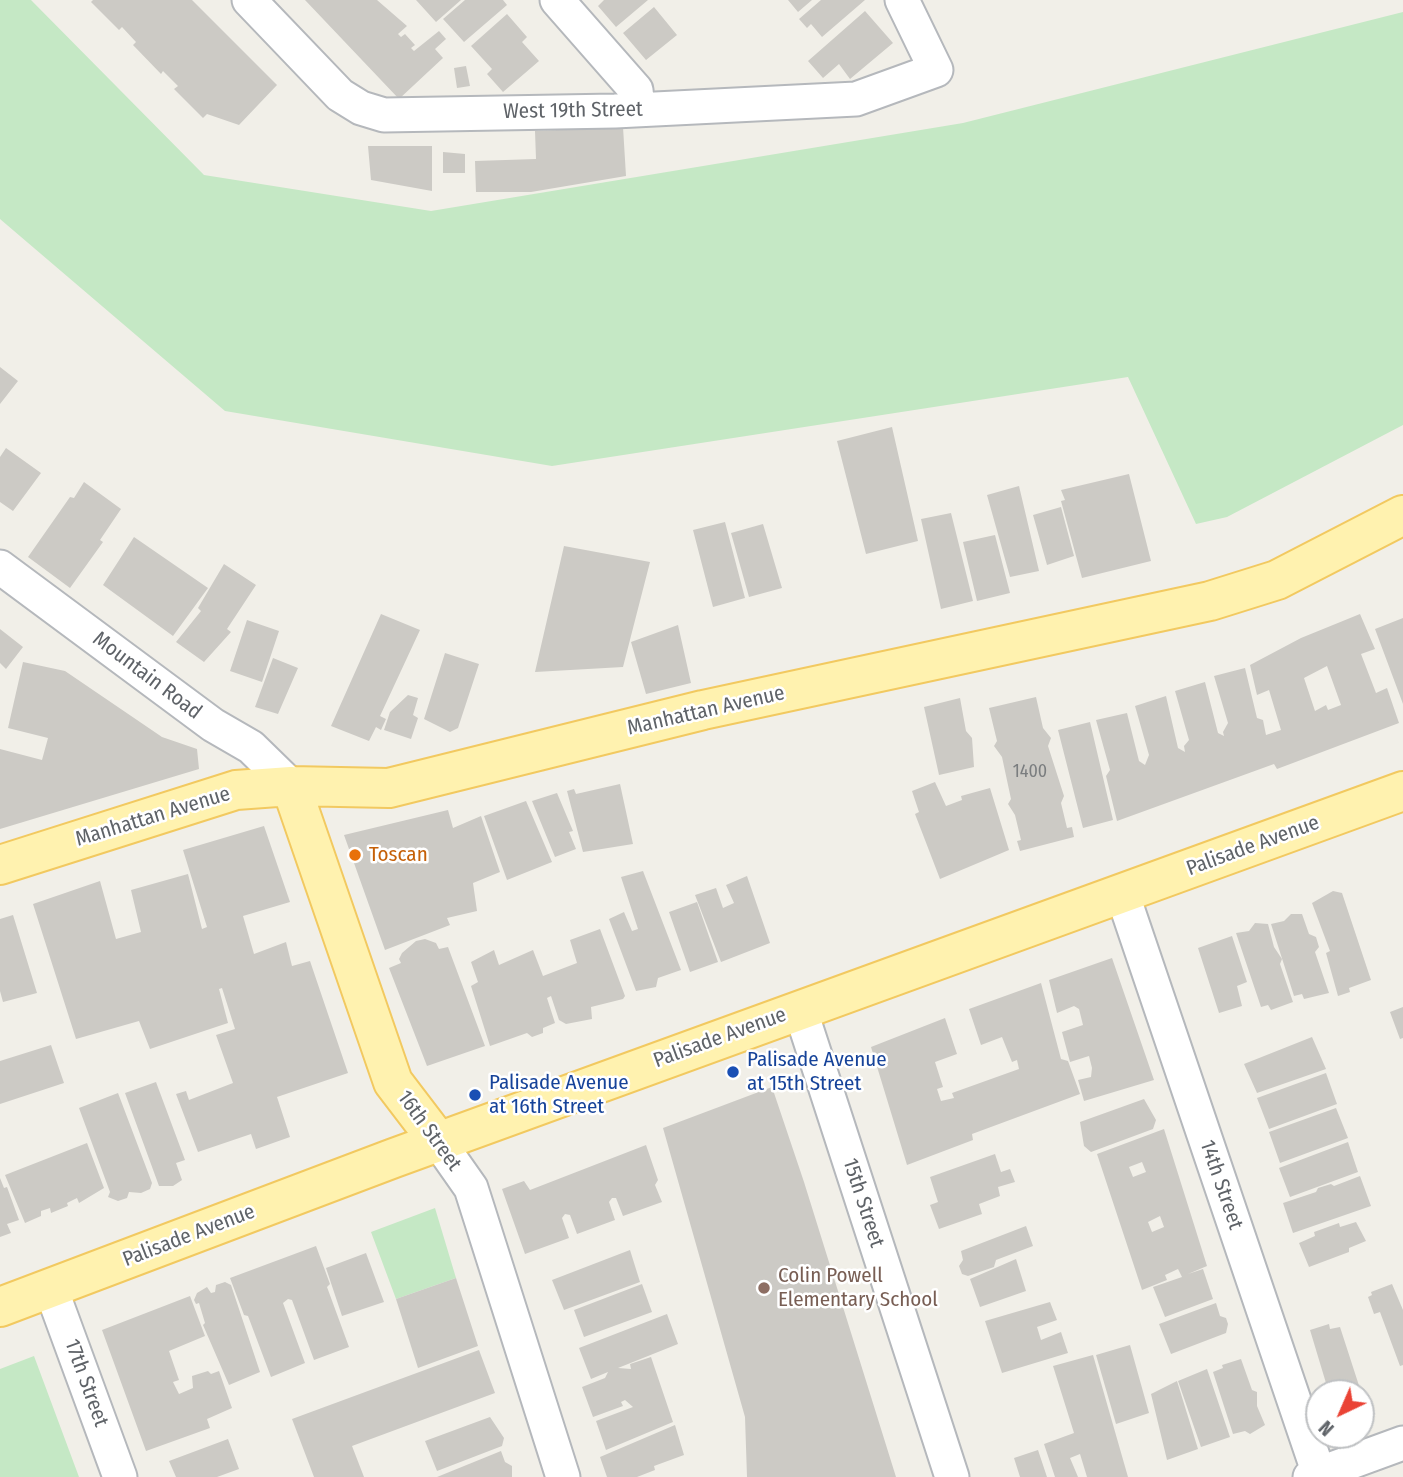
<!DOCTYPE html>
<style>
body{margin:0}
#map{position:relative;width:1403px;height:1477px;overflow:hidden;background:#f1efe8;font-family:"Fira Sans Condensed",sans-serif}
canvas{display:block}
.north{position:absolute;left:1305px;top:1379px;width:70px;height:70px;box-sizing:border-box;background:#fff;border:2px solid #bfc1c3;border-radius:50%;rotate:224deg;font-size:19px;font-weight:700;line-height:28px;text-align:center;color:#5f6368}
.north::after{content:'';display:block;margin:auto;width:24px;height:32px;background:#ea4335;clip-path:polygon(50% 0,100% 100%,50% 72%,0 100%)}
</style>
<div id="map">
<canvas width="1403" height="1477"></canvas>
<div class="north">N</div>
</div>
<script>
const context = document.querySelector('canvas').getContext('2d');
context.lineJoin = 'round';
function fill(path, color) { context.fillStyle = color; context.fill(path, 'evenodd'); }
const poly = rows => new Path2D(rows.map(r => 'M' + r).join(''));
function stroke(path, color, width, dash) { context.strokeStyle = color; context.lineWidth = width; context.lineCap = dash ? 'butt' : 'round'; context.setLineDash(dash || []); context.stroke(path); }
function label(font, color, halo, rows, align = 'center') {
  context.font = font + ' "Fira Sans Condensed",sans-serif'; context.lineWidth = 5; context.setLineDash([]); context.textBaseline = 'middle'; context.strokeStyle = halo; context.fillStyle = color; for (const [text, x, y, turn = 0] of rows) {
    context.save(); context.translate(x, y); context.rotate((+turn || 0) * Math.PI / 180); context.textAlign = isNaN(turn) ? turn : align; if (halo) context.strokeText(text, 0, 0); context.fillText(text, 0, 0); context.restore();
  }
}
fill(poly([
 [0,0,31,0,204,175,431,211,963,123,1403,12,1403,425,1227,517,1196,524,1128,377,552,466,225,411,0,219],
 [435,1208,456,1278,396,1299,371,1232],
 [34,1356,79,1477,0,1477,0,1369]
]), '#c5e8c5');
fill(poly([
 [93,0,192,0,277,85,239,125,207,114,203,118,174,89,178,86,163,71,161,74,133,45,136,42,122,27,119,30,91,2],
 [305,0,377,0,407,26,398,34,401,37,405,34,415,45,411,48,414,51,439,31,446,39,435,49,443,58,399,99],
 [416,0,461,0,436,22],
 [465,0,503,0,507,5,464,42,443,19],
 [604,0,648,0,616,27,598,6],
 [788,0,812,0,798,12],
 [821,0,865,0,822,37,811,24,807,28,799,19],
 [654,7,677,35,646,60,623,33],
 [865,11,893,43,850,79,839,64,823,78,808,61],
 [507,14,527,37,522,42,539,61,503,92,487,74,492,69,471,46],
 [466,66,470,86,457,88,454,68],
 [623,127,626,176,531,192,476,192,475,161,536,159,535,131],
 [368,146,432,146,432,191,371,180],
 [443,152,465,154,465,173,443,173],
 [0,367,18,381,0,404],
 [892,427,918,541,866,554,837,441],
 [6,448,41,473,13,511,0,502,0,457],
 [1129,474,1151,561,1082,578,1061,501,1065,500,1061,490],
 [84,482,121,509,100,540,103,542,70,588,28,557,70,497,74,498],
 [1019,486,1039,571,1010,577,987,495],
 [1061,507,1074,556,1047,565,1033,515],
 [951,513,973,601,941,609,921,519],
 [725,522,745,598,713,607,693,530],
 [763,524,782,588,749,597,731,533],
 [995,535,1010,593,977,601,963,542],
 [134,537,208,588,173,636,103,585],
 [564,546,650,562,623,667,535,672],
 [224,564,256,585,227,629,231,632,204,662,176,642,201,611,198,608],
 [381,614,420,630,380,716,386,719,381,730,376,727,369,741,331,726],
 [1360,614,1375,649,1361,654,1376,693,1387,688,1399,723,1277,769,1274,764,1117,821,1106,776,1110,770,1096,720,1127,713,1139,761,1145,765,1149,755,1135,706,1166,696,1178,748,1185,752,1184,746,1189,740,1175,691,1205,682,1218,733,1224,736,1223,732,1228,723,1214,676,1245,668,1257,718,1263,720,1266,735,1281,730,1269,690,1257,695,1250,665,1301,638],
 [1327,666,1341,705,1328,710,1326,705,1315,711,1304,678],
 [1403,618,1403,704,1375,629],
 [247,620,279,631,262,682,230,671],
 [678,625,691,683,646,694,631,642],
 [0,629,23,647,6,669,0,663],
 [445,653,479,664,458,728,450,732,424,719],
 [273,658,298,668,278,714,255,707],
 [23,662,65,671,162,737,197,749,199,769,0,829,0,749,42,760,48,738,8,728],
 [408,695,418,698,413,715,418,718,411,739,384,730,390,712],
 [1036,697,1043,728,1051,738,1048,746,1064,796,1061,803,1067,828,1072,827,1074,837,1020,851,1017,841,1021,840,1015,815,1008,804,1011,799,1002,757,994,746,997,741,989,708],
 [960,698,966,731,972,738,974,767,939,775,924,707],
 [1090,722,1113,820,1083,828,1058,730],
 [935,782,946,806,962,800,961,796,990,788,1009,850,940,879,915,814,919,812,912,791],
 [620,784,633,844,583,852,567,791,574,789,576,794],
 [557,793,573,831,569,832,576,849,555,857,532,801],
 [526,801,552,862,507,880,484,816],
 [448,810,453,828,481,816,500,872,473,883,477,911,447,918,450,925,385,950,344,835],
 [264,826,290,902,243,916,254,954,286,942,292,966,310,961,348,1073,277,1097,290,1137,256,1149,251,1134,198,1152,176,1094,186,1091,189,1100,233,1083,216,1035,235,1029,222,988,219,989,228,1023,150,1049,139,1021,76,1039,33,904,100,881,116,939,141,932,131,890,188,874,202,929,207,927,183,850],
 [643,871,681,970,658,978,656,987,636,991,609,919,624,912,632,931,638,929,621,877],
 [747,876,770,943,721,962,695,895,716,888,723,908,734,903,726,885],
 [1333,891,1342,893,1371,980,1349,988,1350,992,1338,996,1326,953,1330,951,1312,903],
 [697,902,718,962,690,972,669,912],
 [1291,914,1302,914,1309,934,1316,937,1319,947,1315,952,1329,993,1304,999,1302,994,1294,996,1271,924,1284,921],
 [13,915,37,993,3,1002,0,991,0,919],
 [1255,923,1268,924,1274,947,1282,959,1280,964,1293,1002,1271,1010,1268,1005,1261,1007,1236,933,1249,931],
 [600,929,625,996,623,999,591,1007,592,1019,566,1024,559,1020,551,996,547,998,555,1023,543,1028,543,1033,532,1037,527,1033,490,1046,471,986,478,982,471,962,494,950,499,965,533,950,543,976,577,963,570,940],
 [1232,936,1247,982,1237,986,1242,1006,1219,1013,1198,948],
 [425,939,436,943,439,949,448,947,485,1046,427,1066,389,968,401,963,399,959,402,953,416,941],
 [1112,958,1154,1080,1084,1101,1078,1080,1091,1077,1092,1068,1089,1056,1070,1062,1062,1032,1083,1025,1079,1009,1074,1006,1057,1013,1049,980],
 [1041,983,1061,1059,1068,1061,1080,1094,972,1134,973,1140,907,1165,871,1047,945,1018,957,1054,935,1062,943,1087,937,1089,941,1101,954,1098,952,1093,1019,1069,1017,1060,1012,1062,1002,1037,981,1045,969,1009],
 [1403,1007,1403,1038,1400,1039,1390,1012],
 [1312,1037,1326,1069,1257,1093,1244,1064],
 [51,1045,64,1083,0,1104,0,1061],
 [1326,1073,1337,1104,1269,1129,1257,1098],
 [156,1082,185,1160,176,1163,182,1180,173,1186,159,1186,125,1093],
 [772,1087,804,1182,896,1477,747,1477,745,1417,663,1128],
 [118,1093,152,1183,150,1189,141,1193,129,1192,127,1198,118,1201,108,1197,110,1192,79,1108],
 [1144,1099,1156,1120,1153,1129,1091,1152,1084,1146,1080,1122],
 [1336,1108,1348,1138,1280,1163,1269,1132],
 [1164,1129,1207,1266,1188,1274,1203,1269,1213,1299,1165,1317,1153,1287,1182,1277,1178,1269,1165,1275,1167,1280,1142,1290,1097,1154],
 [1142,1162,1146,1172,1133,1177,1129,1167],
 [1160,1216,1164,1227,1152,1232,1148,1222],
 [1348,1142,1358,1172,1290,1197,1279,1168],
 [87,1143,104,1188,79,1203,77,1198,67,1203,68,1206,51,1213,50,1208,41,1211,41,1216,25,1223,5,1175],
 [646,1145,658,1180,655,1185,662,1202,623,1216,616,1198,612,1198,609,1202,615,1220,577,1234,570,1215,565,1214,562,1218,569,1238,525,1254,502,1189,524,1181,530,1190],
 [995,1154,1001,1172,1010,1169,1015,1182,998,1187,1000,1196,979,1204,982,1214,939,1229,930,1205,938,1202,930,1177],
 [1360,1176,1371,1206,1293,1233,1283,1203,1316,1192,1318,1188,1331,1184,1334,1186],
 [0,1178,4,1188,7,1187,19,1220,7,1224,11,1233,0,1237],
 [1356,1222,1366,1241,1349,1248,1349,1252,1309,1267,1299,1243,1315,1236,1314,1232,1339,1223,1340,1227],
 [1026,1226,1033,1246,996,1260,994,1267,968,1276,962,1274,959,1266,963,1260,961,1251],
 [316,1246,330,1284,327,1287,349,1347,314,1360,292,1300,288,1299,283,1303,305,1363,271,1377,248,1316,244,1315,230,1278],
 [630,1250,640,1282,564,1310,552,1280],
 [366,1253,384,1302,342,1316,326,1268],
 [1016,1259,1026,1291,980,1307,970,1279],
 [456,1278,478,1346,418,1368,396,1299],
 [225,1282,231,1285,260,1372,229,1385,203,1325,205,1323,199,1303,196,1304,194,1300,197,1293,207,1287,211,1293,215,1292,216,1285],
 [642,1284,652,1312,584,1337,574,1310],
 [1392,1284,1403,1310,1403,1365,1400,1366,1380,1312,1374,1314,1368,1297,1372,1295,1371,1292],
 [190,1296,205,1336,169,1351,179,1380,173,1382,179,1394,193,1388,192,1376,208,1371,211,1374,219,1371,232,1408,207,1419,210,1428,146,1451,102,1330],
 [1050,1302,1057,1320,1037,1327,1041,1340,1061,1332,1068,1353,1002,1373,985,1321],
 [1216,1303,1220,1316,1226,1318,1228,1324,1226,1333,1171,1354,1159,1324],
 [667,1314,678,1344,618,1368,631,1369,630,1364,651,1357,673,1422,606,1450,596,1421,633,1407,625,1400,621,1402,623,1406,593,1417,582,1387,605,1378,608,1372,591,1379,579,1348],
 [1329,1324,1330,1329,1340,1327,1364,1401,1361,1402,1361,1393,1329,1393,1310,1330],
 [1130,1345,1149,1413,1116,1424,1096,1355],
 [479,1350,495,1393,352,1446,364,1477,314,1477,292,1419],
 [1093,1355,1128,1477,1087,1477,1080,1454,1070,1458,1078,1477,1055,1477,1044,1444,1074,1433,1053,1366],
 [1241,1359,1252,1390,1257,1392,1257,1406,1265,1425,1250,1434,1245,1431,1233,1434,1213,1372,1223,1368,1222,1365],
 [1207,1369,1230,1437,1201,1447,1178,1381],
 [1177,1381,1198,1449,1167,1460,1151,1394],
 [490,1417,504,1438,502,1446,437,1471,425,1441],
 [675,1425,684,1455,654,1466,655,1470,637,1477,607,1477,600,1457],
 [228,1439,239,1469,217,1477,176,1477,169,1461],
 [1038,1450,1047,1477,1020,1477,1014,1458],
 [501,1451,505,1462,512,1466,512,1477,437,1477]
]), '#cccac5');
const minor = poly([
 [249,0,340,95,361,108,384,115,615,111,856,99,936,70,902,0],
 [557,0,636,90,638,110],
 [0,567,213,725,251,747,291,786],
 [1122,893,1320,1477],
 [800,1009,952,1477],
 [438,1141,471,1188,563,1477],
 [51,1289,120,1477],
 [1310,1477,1403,1443]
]);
const major = poly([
 [291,786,393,1082,438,1141],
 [0,865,236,790,291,786,389,788,703,710,1210,601,1277,580,1403,515],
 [0,1307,394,1158,1403,791]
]);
stroke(minor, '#b5b8bc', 37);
stroke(major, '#f2c960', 42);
stroke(minor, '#fff', 33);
stroke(major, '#fff2af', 38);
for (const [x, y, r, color] of [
 [355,855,7,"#e8710a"],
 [733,1072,7,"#1a4fb4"],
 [475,1095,7,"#1a4fb4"],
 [764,1288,7,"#8d6e63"]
]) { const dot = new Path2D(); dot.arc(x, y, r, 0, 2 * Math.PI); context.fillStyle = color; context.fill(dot); stroke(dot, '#fff', 2.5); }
label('18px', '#7a7d7f', null, [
 ["1400",1030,772]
]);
label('21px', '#5f6368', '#fff', [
 ["West 19th Street",573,111,-1],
 ["Mountain Road",147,676,37],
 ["Manhattan Avenue",706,711,-13],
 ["Manhattan Avenue",153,817,-17],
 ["Palisade Avenue",1253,846,-20],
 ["Palisade Avenue",720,1038,-20],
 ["16th Street",429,1131,54],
 ["14th Street",1221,1185,71],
 ["15th Street",863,1203,72],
 ["Palisade Avenue",189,1236,-21],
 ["17th Street",86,1383,70]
]);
label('21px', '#c56008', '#fff', [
 ["Toscan",369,855]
], 'left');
label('21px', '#164399', '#fff', [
 ["Palisade Avenue",747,1060],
 ["at 15th Street",747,1084],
 ["Palisade Avenue",489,1083],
 ["at 16th Street",489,1107]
], 'left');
label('21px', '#785e54', '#fff', [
 ["Colin Powell",778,1276],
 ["Elementary School",778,1300]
], 'left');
</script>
